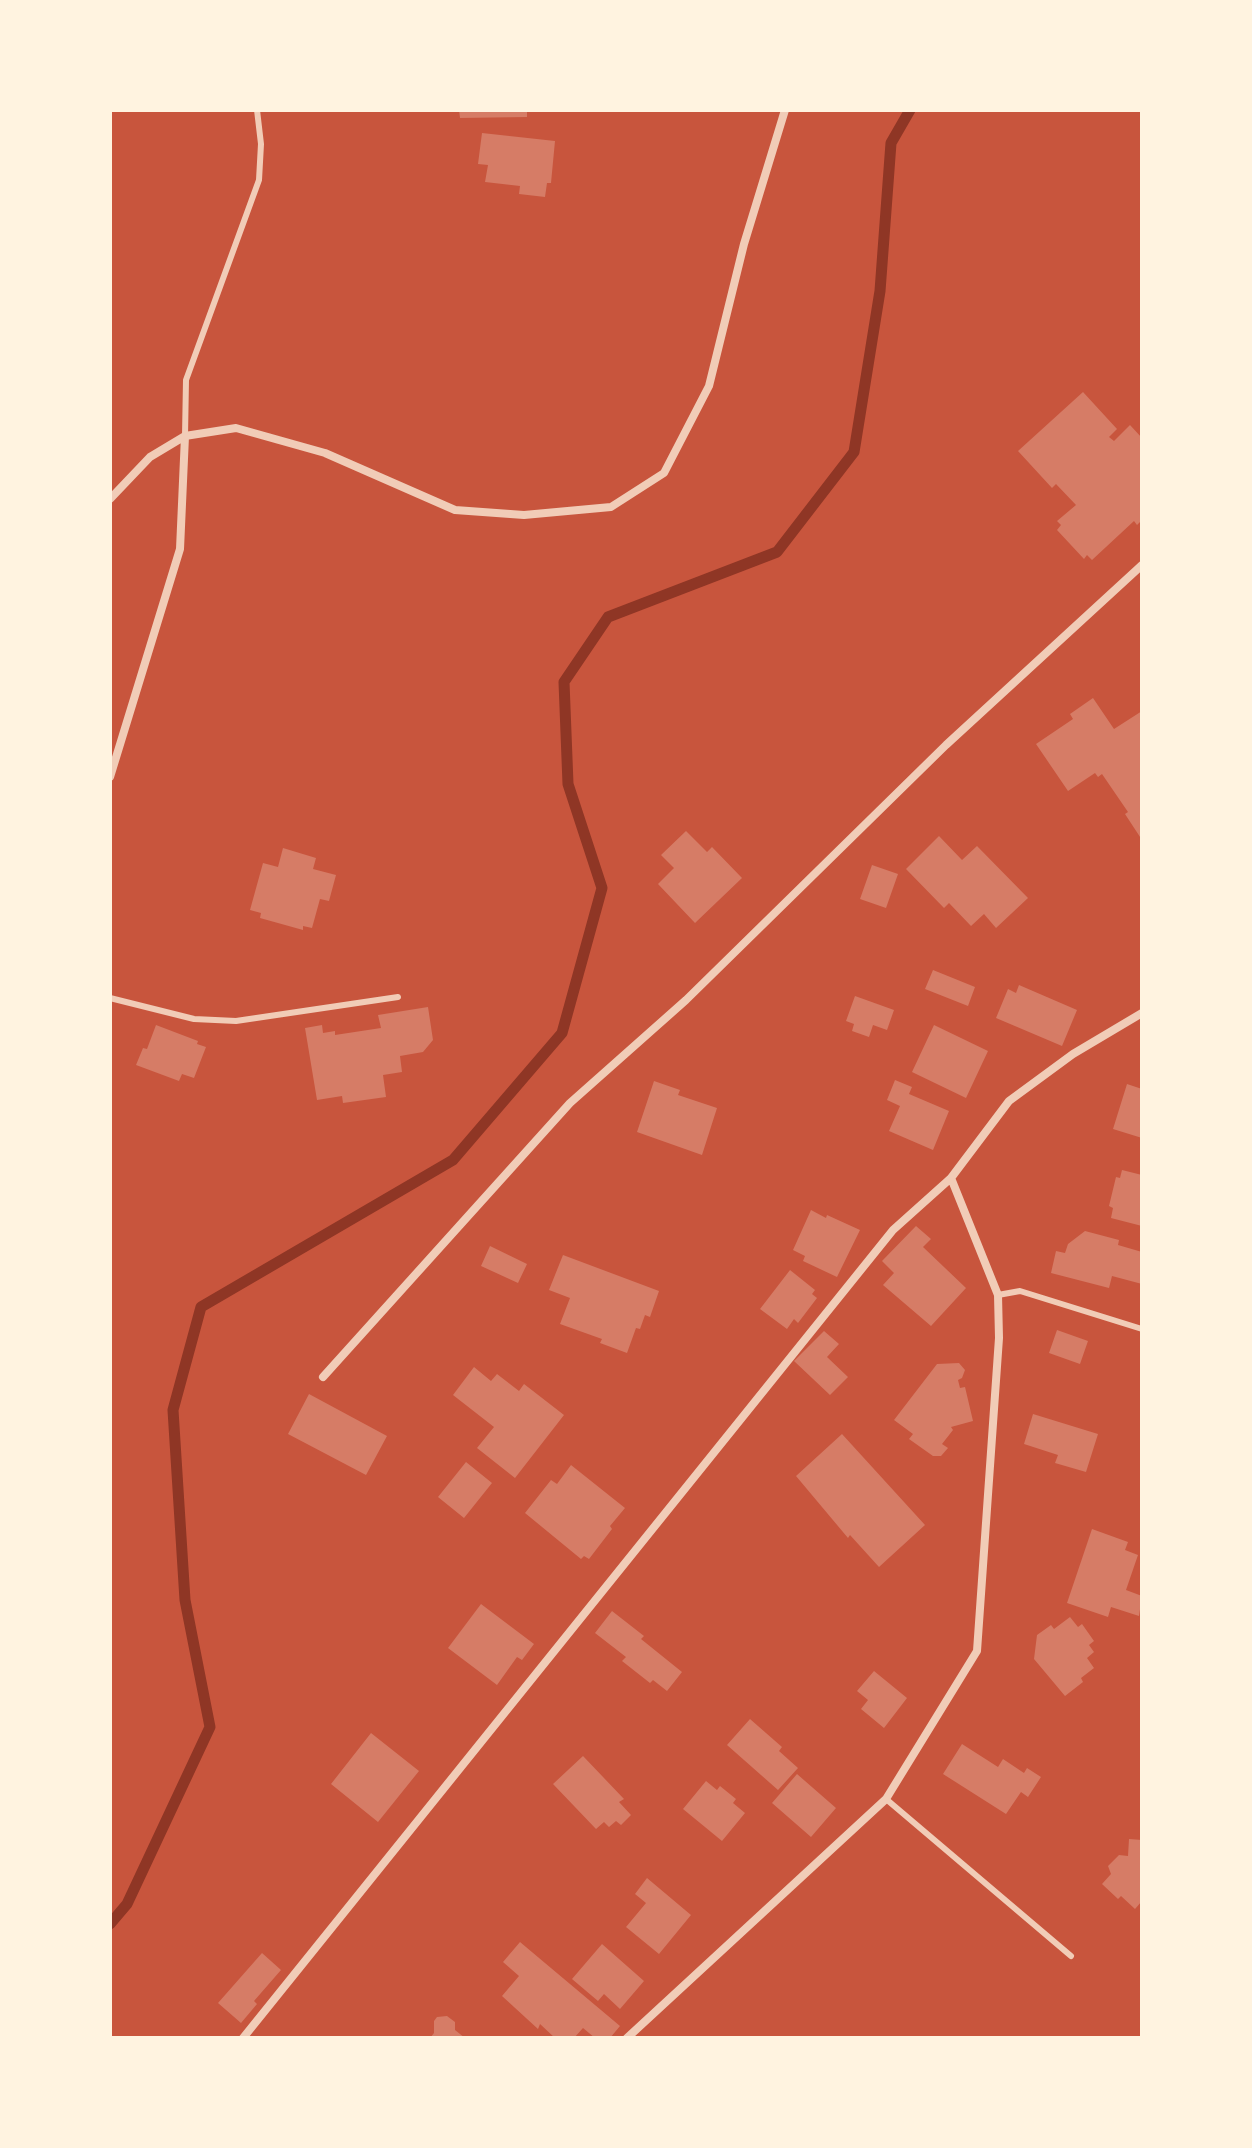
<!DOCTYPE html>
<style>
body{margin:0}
#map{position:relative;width:1252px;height:2148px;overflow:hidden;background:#c8553d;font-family:Barlow,sans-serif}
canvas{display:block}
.frame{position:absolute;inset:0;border:112px solid #fff3e0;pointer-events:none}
</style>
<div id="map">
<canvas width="1252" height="2148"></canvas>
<div class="frame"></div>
</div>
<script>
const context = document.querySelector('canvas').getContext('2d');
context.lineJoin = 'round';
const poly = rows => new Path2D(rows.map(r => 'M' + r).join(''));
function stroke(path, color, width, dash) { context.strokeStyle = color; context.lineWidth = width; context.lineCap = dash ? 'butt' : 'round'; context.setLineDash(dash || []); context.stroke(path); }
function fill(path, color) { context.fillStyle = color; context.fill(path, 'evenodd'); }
stroke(poly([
 [110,1924,127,1904,210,1727,185,1600,173,1410,201,1307,453,1160,562,1033,602,888,568,784,564,682,608,617,777,552,854,452,880,291,891,143,910,110]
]), '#8f3625', 11);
fill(poly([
 [459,110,527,110,527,117,460,118],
 [482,133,555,141,551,183,547,183,545,197,519,194,520,186,485,182,488,165,478,164],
 [1083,392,1117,429,1109,437,1114,441,1130,425,1142,438,1142,520,1137,525,1134,521,1092,560,1087,555,1084,559,1057,530,1061,525,1057,521,1076,505,1056,484,1052,488,1018,451],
 [1093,698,1114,729,1142,711,1142,840,1125,814,1128,812,1102,774,1098,777,1095,773,1068,791,1036,744,1073,719,1070,714],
 [686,831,707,852,712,847,742,878,695,923,658,884,674,868,661,855],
 [939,836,962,860,977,846,1028,898,996,928,984,914,971,926,949,903,944,908,906,869],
 [283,848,316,858,313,869,336,875,329,901,320,899,312,928,303,926,303,930,260,918,261,913,250,910,263,863,278,867],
 [872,865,898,874,886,908,860,899],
 [933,970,975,987,968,1006,925,989],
 [1019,985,1077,1010,1062,1046,996,1018,1008,989,1016,993],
 [855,996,894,1010,887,1030,873,1025,869,1037,852,1031,854,1024,846,1021],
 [428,1007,433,1040,423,1052,400,1056,402,1072,383,1075,386,1097,343,1103,342,1096,317,1100,305,1028,322,1025,323,1033,335,1031,335,1035,381,1028,378,1015],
 [156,1025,198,1041,197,1044,206,1047,194,1078,182,1074,179,1081,136,1065,143,1048,147,1049],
 [934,1025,988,1051,966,1098,912,1072],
 [895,1080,912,1087,909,1094,949,1111,933,1150,889,1131,900,1106,887,1100],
 [654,1081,680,1090,678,1095,717,1108,702,1155,637,1132],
 [1127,1084,1142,1089,1142,1138,1113,1129],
 [1122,1170,1142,1175,1142,1226,1111,1218,1113,1208,1109,1206,1116,1177,1120,1178],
 [811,1210,826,1218,827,1215,860,1230,837,1277,803,1261,805,1256,793,1250],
 [916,1226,931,1239,923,1247,966,1288,931,1326,883,1285,894,1273,882,1261],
 [1085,1231,1119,1240,1118,1245,1142,1252,1142,1284,1112,1276,1109,1288,1051,1273,1056,1251,1065,1253,1068,1244],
 [490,1246,527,1264,518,1283,481,1266],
 [563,1255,659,1291,650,1317,645,1315,640,1329,636,1328,627,1353,600,1343,602,1339,560,1324,570,1298,549,1290],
 [790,1270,815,1290,812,1294,817,1298,798,1323,794,1319,787,1329,760,1309],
 [1057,1330,1088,1341,1080,1364,1049,1353],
 [824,1331,839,1344,827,1357,848,1377,830,1395,794,1361],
 [959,1363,965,1370,962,1378,958,1380,960,1388,965,1387,973,1421,951,1427,953,1430,942,1444,948,1448,941,1456,933,1456,909,1439,913,1434,894,1420,937,1364],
 [474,1367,491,1381,497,1374,519,1391,524,1384,564,1415,515,1478,477,1448,494,1427,453,1395],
 [309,1394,387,1436,366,1475,288,1434],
 [1033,1414,1098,1434,1086,1472,1055,1463,1058,1455,1024,1444],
 [842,1434,925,1525,879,1567,850,1535,848,1538,796,1476],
 [466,1462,492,1483,464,1518,438,1497],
 [571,1465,625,1508,610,1526,612,1529,589,1559,584,1556,581,1559,525,1513,551,1480,557,1484],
 [1092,1529,1128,1542,1125,1550,1138,1555,1126,1590,1142,1596,1139,1616,1111,1607,1108,1617,1067,1603],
 [481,1604,534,1644,522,1660,517,1657,497,1685,448,1648],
 [612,1611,644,1636,641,1639,682,1672,667,1691,653,1680,650,1683,622,1661,626,1657,595,1633],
 [1070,1617,1078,1627,1082,1624,1094,1641,1089,1645,1094,1652,1087,1658,1094,1668,1081,1678,1083,1682,1065,1696,1034,1659,1037,1635,1051,1625,1054,1629],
 [874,1671,907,1698,884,1728,861,1709,868,1700,857,1691],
 [750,1719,782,1747,779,1751,798,1768,778,1790,727,1745],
 [371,1733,419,1771,378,1822,331,1784],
 [962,1744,998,1767,1003,1759,1024,1773,1027,1768,1041,1777,1028,1797,1021,1792,1006,1814,943,1774],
 [583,1756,624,1799,619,1802,631,1815,621,1825,616,1821,609,1827,604,1822,596,1829,553,1784],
 [797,1774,836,1808,811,1837,772,1803],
 [706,1781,717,1790,720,1786,736,1799,733,1803,745,1813,722,1841,683,1809],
 [1129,1839,1142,1840,1142,1901,1135,1909,1121,1896,1118,1899,1102,1884,1111,1874,1108,1866,1119,1855,1128,1856],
 [647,1878,691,1915,659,1954,626,1927,646,1903,635,1894],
 [520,1942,620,2026,610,2038,595,2038,583,2028,574,2038,555,2038,540,2024,538,2029,502,1996,519,1976,503,1962],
 [602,1944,644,1981,620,2009,604,1994,598,2001,572,1979],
 [262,1953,281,1970,254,2001,257,2004,241,2023,218,2003],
 [447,2016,455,2022,455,2030,465,2038,430,2038,434,2033,434,2021,437,2017]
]), '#d67c66');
stroke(poly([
 [185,436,186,380,259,180,261,144,257,110],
 [110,998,194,1019,236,1021,398,997],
 [998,1295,1020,1291,1142,1329],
 [886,1799,1071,1956]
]), '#f1ccb7', 6);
stroke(poly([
 [110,499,150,457,185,436,236,428,325,453,455,510,524,515,611,507,664,473,709,386,744,244,785,110],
 [110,777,180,549,185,436],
 [323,1377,570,1103,686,1000,946,745,1142,565],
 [243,2038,893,1230,951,1178,1009,1101,1073,1054,1142,1013],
 [627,2038,886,1799,977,1651,999,1338,998,1295,951,1178]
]), '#f1ccb7', 8);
</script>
